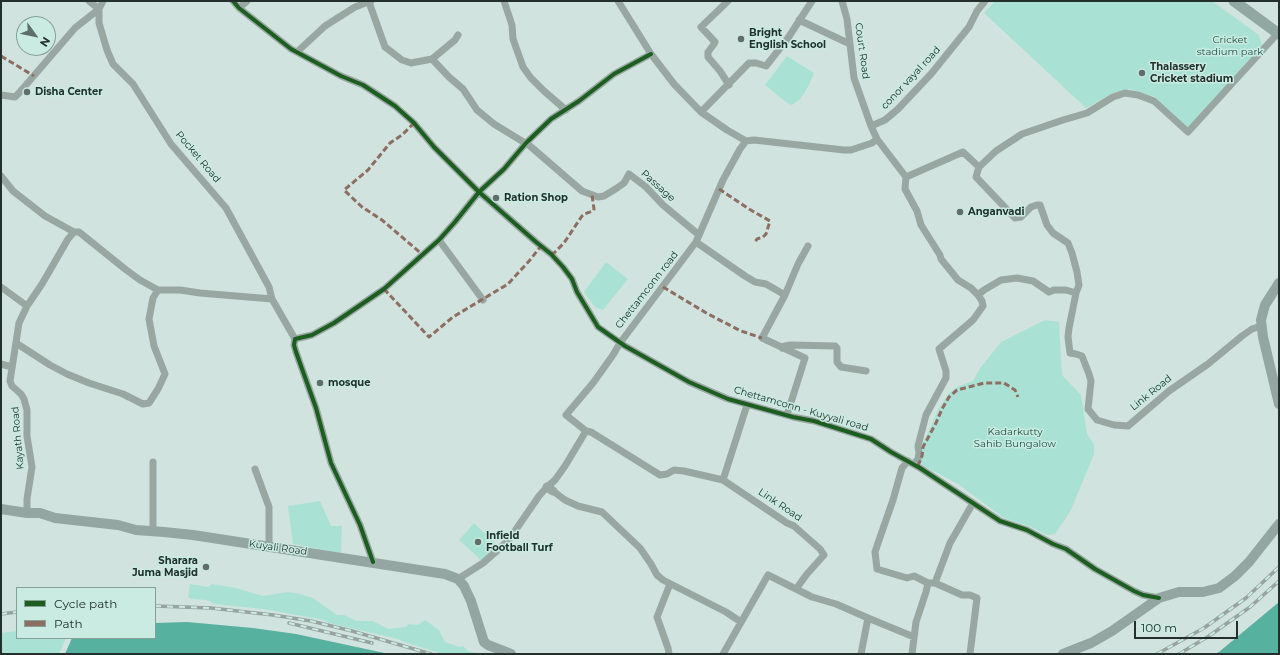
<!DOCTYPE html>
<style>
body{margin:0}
#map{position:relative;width:1280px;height:655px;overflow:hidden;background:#d1e3de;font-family:Montserrat,sans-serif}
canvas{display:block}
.frame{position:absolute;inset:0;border:2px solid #222f2b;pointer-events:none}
.legend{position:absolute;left:16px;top:587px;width:140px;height:52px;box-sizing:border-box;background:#c9ebe1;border:1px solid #86a098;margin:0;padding:5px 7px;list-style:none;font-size:12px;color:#222f2b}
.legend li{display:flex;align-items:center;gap:8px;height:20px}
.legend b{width:20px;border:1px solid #86a098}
.north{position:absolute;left:16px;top:16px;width:40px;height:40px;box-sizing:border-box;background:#c9ebe1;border:1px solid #86a098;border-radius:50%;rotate:123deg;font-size:11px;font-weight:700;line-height:16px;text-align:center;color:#222f2b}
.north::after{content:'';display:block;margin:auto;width:14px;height:18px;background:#5f6e6a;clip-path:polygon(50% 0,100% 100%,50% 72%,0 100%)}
.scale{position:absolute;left:1134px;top:621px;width:104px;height:18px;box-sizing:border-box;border:2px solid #222f2b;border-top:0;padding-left:5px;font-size:12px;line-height:14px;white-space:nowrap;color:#222f2b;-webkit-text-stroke:3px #c9ebe1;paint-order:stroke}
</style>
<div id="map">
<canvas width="1280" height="655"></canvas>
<div class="frame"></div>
<ul class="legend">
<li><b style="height:5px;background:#1b5e20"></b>Cycle path</li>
<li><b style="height:5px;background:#8d6e63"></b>Path</li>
</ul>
<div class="north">N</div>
<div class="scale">100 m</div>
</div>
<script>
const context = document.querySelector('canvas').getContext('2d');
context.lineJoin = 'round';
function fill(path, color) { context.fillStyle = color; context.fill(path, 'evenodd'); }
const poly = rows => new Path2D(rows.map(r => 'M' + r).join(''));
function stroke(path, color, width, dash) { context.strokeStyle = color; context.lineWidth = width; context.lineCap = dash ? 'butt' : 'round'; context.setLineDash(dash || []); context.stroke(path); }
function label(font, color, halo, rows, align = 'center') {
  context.font = font + ' Montserrat,sans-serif'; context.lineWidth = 3; context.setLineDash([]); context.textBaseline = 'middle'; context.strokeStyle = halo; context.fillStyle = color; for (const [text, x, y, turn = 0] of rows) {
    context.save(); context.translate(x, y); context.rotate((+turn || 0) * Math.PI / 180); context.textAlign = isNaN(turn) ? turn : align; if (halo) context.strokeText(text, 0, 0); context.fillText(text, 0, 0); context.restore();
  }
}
fill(poly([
 [995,1,1212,1,1259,35,1262,45,1188,127,1155,97,1130,89,1113,93,1086,108,984,13],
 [787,56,814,73,807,89,800,99,792,105,787,103,765,85],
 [606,262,628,279,603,310,595,307,584,292],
 [1045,320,1059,322,1062,375,1081,395,1087,434,1094,444,1094,454,1071,510,1055,534,1047,535,1029,526,1004,518,958,484,922,465,920,457,921,448,939,408,949,393,959,386,973,381,981,367,1001,342],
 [320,501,331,526,342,526,341,553,293,544,288,506],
 [474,523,497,545,482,561,459,540],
 [190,584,208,587,212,584,236,588,263,596,288,592,300,594,313,598,337,615,344,615,357,621,373,621,388,629,406,627,409,624,418,625,425,620,439,630,445,642,460,647,463,646,468,651,480,654,443,654,404,642,398,639,329,623,325,621,319,619,263,609,214,604,207,600,191,599,188,597],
 [17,631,17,638,66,638,59,654,1,654,1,633]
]), '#a9e2d4');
fill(poly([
 [1279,602,1279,654,1215,654,1219,652],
 [187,622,253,628,296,634,389,654,65,654,72,638,155,638,155,623]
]), '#56b19f');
stroke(poly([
 [89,1,99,9,99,23,107,50,113,64,133,84,171,144,226,208,269,287,272,299],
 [233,1,239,8,291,49,341,76,363,85,395,106,414,123,434,147,479,192,536,242,551,254,563,267,572,279,577,292,598,327,625,346,689,382,728,399,793,417,814,421,871,439,891,452,920,468,1000,521,1027,530,1053,544,1066,549,1095,569,1134,591,1143,595,1159,598],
 [504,1,512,25,513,39,523,67,531,78,544,91,566,110],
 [618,1,651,54,674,84,701,112,727,130,746,141,754,140,844,150,851,150,872,143,877,139],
 [728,1,701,27,715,42,714,44,708,52,708,57,720,71,729,85],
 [842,1,847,19,854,78,871,126],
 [985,1,977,11,969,27,931,74,898,109,885,120,871,126,877,139,906,177,963,152,979,167,996,151,1022,134,1063,120,1087,113,1113,97,1125,93,1138,95,1154,101,1188,132,1278,33],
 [369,2,385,47,402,60,411,63,432,59,455,40,458,35],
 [239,8,247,1],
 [799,20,850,44],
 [297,52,325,26,355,7,371,1],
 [432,59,449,77,463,89,477,110,494,124,530,146,582,191,598,197,604,196,617,188,624,183,629,174,646,187,663,205,699,235],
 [1,95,15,97,19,93,75,28,99,9,103,1],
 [701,112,749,63,756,63,766,66,788,38,812,1],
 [979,167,976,177,1015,218,1021,217,1031,207,1037,205,1040,205,1047,225,1053,233,1068,243,1072,253,1077,272,1079,285,1076,293],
 [1,176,13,191,45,216,74,232],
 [906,177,905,189,917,211,921,225,940,255,941,259,958,280,971,288,978,295,982,301,983,306,973,320,939,349,946,371,946,378,926,415,918,446,919,453,918,459,914,464],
 [439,240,483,300],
 [696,242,745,276,755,282,766,284,785,295],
 [1,287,27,306,19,323,10,381,12,386,21,394,24,399,27,410,27,436,32,467,27,499,27,513],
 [978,295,984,290,1001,280,1017,278,1033,281,1049,292,1054,290,1066,290,1076,293,1069,328,1068,337,1070,353,1076,354,1082,356,1089,374,1091,381,1088,409,1097,420,1114,425,1128,426,1169,391,1208,364,1242,336,1252,329,1261,326],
 [27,306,42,284,68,239,74,232,79,232,125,269,140,280,158,290,180,290,200,293,272,299,295,339],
 [16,343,50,365,67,374,89,383,123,394,143,404,149,403,158,389,165,374,154,346,149,319,153,298,158,290],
 [782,348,785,346,790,345,835,346,837,348,837,362,841,367,866,371],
 [1,364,12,367],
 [747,405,723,480,787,523,794,526,820,549,824,555,807,574,796,589],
 [787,415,805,358,762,338,785,295,798,264,808,246],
 [586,431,591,432,660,475,667,474,674,470,684,471,723,480],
 [908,461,902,468,893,500,878,543,875,552,877,569,907,578,914,576,928,583,935,583,962,595,970,595,977,598,970,654],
 [255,469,269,507,269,546],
 [553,491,565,500,578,506,602,512,640,548,651,564,657,575,663,580,726,612,741,622],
 [153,531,153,462],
 [373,562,360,525,331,463,316,408,296,352,294,345,295,339,312,335,334,323,384,289,439,240,455,222,479,192,504,169,526,143,551,119,579,101,614,74,651,54],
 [458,579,483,563,508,541,539,496,547,487,555,480,565,466,586,431,566,415,593,383,613,355,620,343,696,242,723,180,740,149,746,141],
 [935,583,950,543,973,503],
 [669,654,668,648,657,617,670,584],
 [723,654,768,575,812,597,836,604,868,618],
 [861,654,868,618,914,637],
 [912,654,916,622,926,592,928,583]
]), '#98a7a2', 7);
stroke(poly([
 [547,487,553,491]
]), '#98a7a2', 9);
stroke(poly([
 [1279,283,1265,305,1261,320,1263,337,1279,404],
 [1,509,27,513,40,513,55,518,118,525,136,530,164,532,193,535,445,574,458,579,464,586,471,601,484,642,488,645,511,654],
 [1063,654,1091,643,1112,631,1159,598,1179,592,1203,592,1219,588,1235,576,1249,562,1279,524]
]), '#94a6a1', 10);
stroke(poly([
 [1234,1,1279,34]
]), '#91a8a2', 11);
const rail = poly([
 [155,606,211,608,273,615,311,621,352,631,431,654],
 [1,614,17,612],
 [289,623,372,643],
 [1157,654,1204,628,1246,598,1279,567],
 [1179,654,1209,636,1250,607,1279,581]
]);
stroke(rail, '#96a39f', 3.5);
stroke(rail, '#c9ebe1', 2, [6]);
stroke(poly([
 [1,56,34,76],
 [414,123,402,135,390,143,368,170,344,190,362,207,382,220,423,255],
 [719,189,749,209,770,221,766,234,763,237,757,239,755,242],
 [551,254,554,253,564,243,582,216,584,214,593,211,594,209,592,195],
 [663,287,708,314,741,331,762,338],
 [384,289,429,337,453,317,508,284,530,260,541,246],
 [918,466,922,456,923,447,936,423,942,409,949,397,957,390,984,383,1004,383,1015,390,1018,397]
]), '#8d6e63', 3, [6, 3]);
stroke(poly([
 [233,1,239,8,291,49,341,76,363,85,395,106,414,123,434,147,479,192,536,242,551,254,563,267,572,279,577,292,598,327,625,346,689,382,728,399,793,417,814,421,871,439,891,452,920,468,1000,521,1027,530,1053,544,1066,549,1095,569,1134,591,1143,595,1159,598],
 [373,562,360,525,331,463,316,408,296,352,294,345,295,339,312,335,334,323,384,289,439,240,455,222,479,192,504,169,526,143,551,119,579,101,614,74,651,54]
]), '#1b5e20', 4);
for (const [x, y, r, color] of [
 [741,39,4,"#5f6e6a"],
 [1142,73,4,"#5f6e6a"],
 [27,92,4,"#5f6e6a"],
 [496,198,4,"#5f6e6a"],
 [960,212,4,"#5f6e6a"],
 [320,383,4,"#5f6e6a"],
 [478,542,4,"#5f6e6a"],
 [206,567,4,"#5f6e6a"]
]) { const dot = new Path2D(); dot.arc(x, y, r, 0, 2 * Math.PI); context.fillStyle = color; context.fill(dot); stroke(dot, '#c9ebe1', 1.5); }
label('bold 10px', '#222f2b', '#c9ebe1', [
 ["Bright",749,33],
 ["English School",749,45],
 ["Thalassery",1150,67],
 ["Cricket stadium",1150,79],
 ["Disha Center",35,92],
 ["Ration Shop",504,198],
 ["Anganvadi",968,212],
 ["mosque",328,383],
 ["Infield",486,536],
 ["Football Turf",486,548],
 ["Sharara",198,561,"right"],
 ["Juma Masjid",198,573,"right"]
], 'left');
label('10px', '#1f4f44', '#c9ebe1', [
 ["Cricket",1230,40],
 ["stadium park",1230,52],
 ["Kadarkutty",1015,432],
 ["Sahib Bungalow",1015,444]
]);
label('10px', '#222f2b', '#c9ebe1', [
 ["Court Road",862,51,82],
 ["conor vayal road",911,78,-47],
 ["Pocket Road",198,157,50],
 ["Passage",658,186,42],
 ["Chettamconn road",647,290,-52],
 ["Link Road",1151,393,-39],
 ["Chettamconn - Kuyyali road",801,409,16],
 ["Kayath Road",18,438,-95],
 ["Link Road",780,505,34],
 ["Kuyali Road",278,548,8]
]);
</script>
